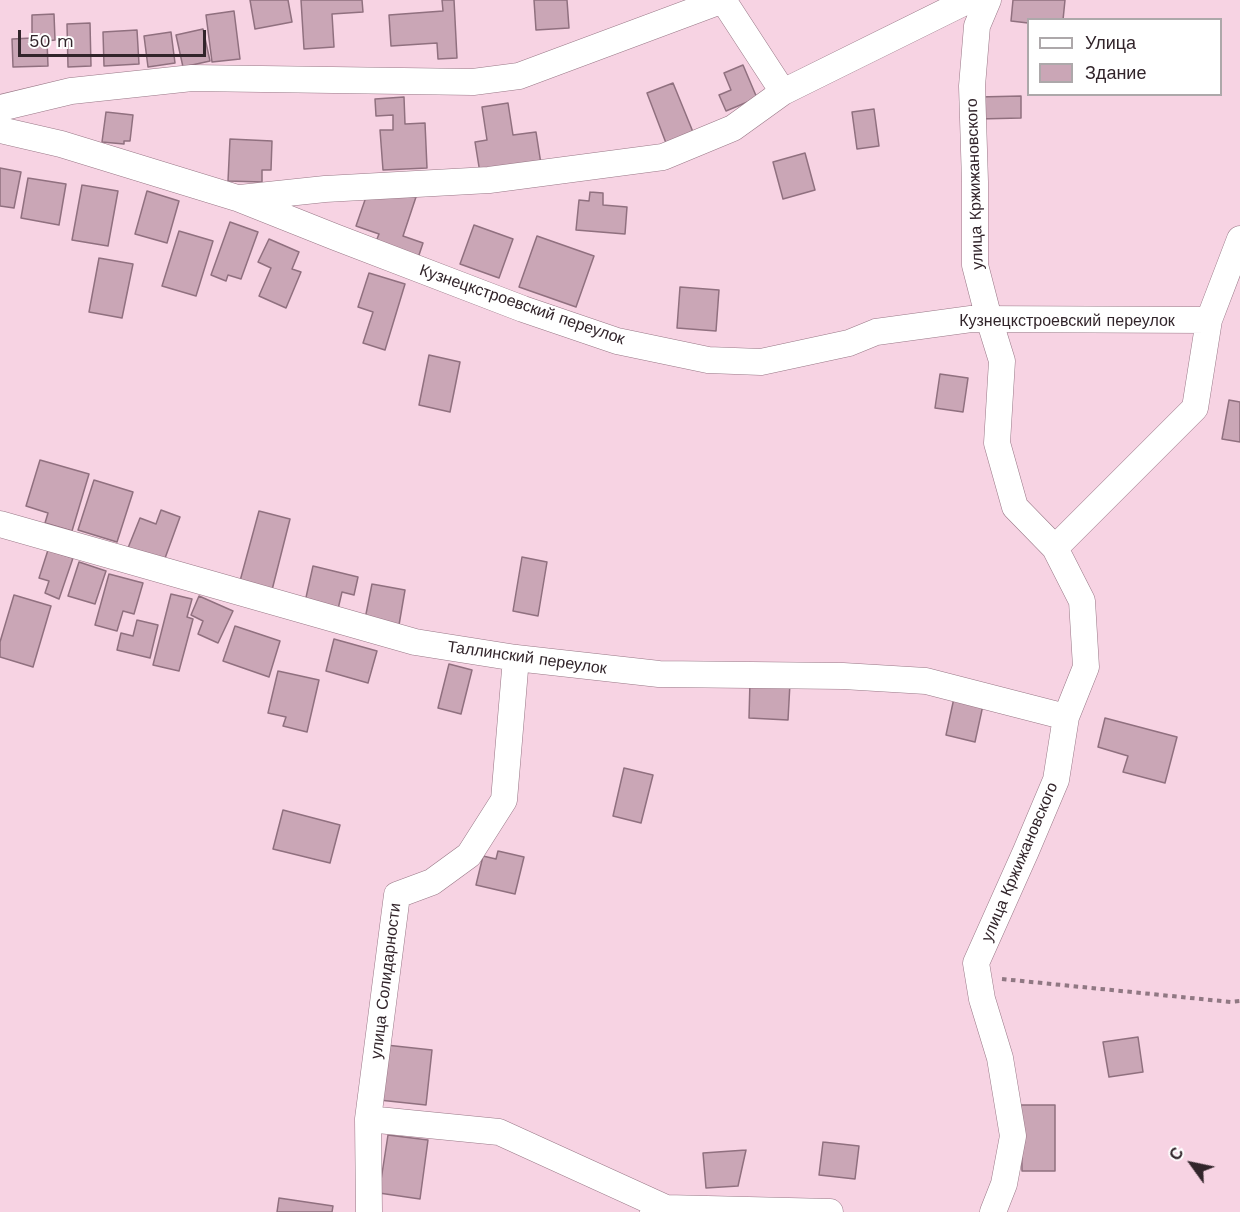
<!DOCTYPE html>
<meta charset="utf-8">
<style>
body{margin:0}
#map{position:relative;width:1240px;height:1212px;overflow:hidden;background:#f7d3e3;font-family:"Work Sans",sans-serif}
canvas{display:block}
.legend{position:absolute;left:1027px;top:18px;width:195px;height:78px;box-sizing:border-box;background:#fff;border:2px solid #ada8aa;margin:0;padding:8px 10px;list-style:none;font-size:18px;color:#32252b}
.legend li{display:flex;align-items:center;gap:12px;height:30px}
.legend b{width:30px;border:2px solid #ada8aa}
.north{position:absolute;left:1162px;top:1134px;width:60px;height:60px;-webkit-text-stroke:4px #fff;paint-order:stroke;rotate:303deg;font-size:16px;font-weight:700;line-height:24px;text-align:center;color:#32252b}
.north::after{content:'';display:block;margin:auto;width:21px;height:27px;background:#32252b;clip-path:polygon(50% 0,100% 100%,50% 72%,0 100%)}
.scale{position:absolute;left:18px;top:30px;width:188px;height:27px;box-sizing:border-box;border:3px solid #32252b;border-top:0;padding-left:8px;font-size:18px;line-height:21px;white-space:nowrap;color:#32252b;-webkit-text-stroke:4px #fff;paint-order:stroke}
</style>
<div id="map">
<canvas width="1240" height="1212"></canvas>
<ul class="legend">
<li><b style="height:8px;background:#fff"></b>Улица</li>
<li><b style="height:16px;background:#caa6b6"></b>Здание</li>
</ul>
<div class="north">С</div>
<div class="scale">50 m</div>
</div>
<script>
const context = document.querySelector('canvas').getContext('2d');
context.lineJoin = 'round';
function fill(path, color) { context.fillStyle = color; context.fill(path, 'evenodd'); }
const poly = rows => new Path2D(rows.map(r => 'M' + r).join(''));
function stroke(path, color, width, dash) { context.strokeStyle = color; context.lineWidth = width; context.lineCap = dash ? 'butt' : 'round'; context.setLineDash(dash || []); context.stroke(path); }
function label(font, color, halo, rows, align = 'center') {
  context.font = font + ' "Work Sans",sans-serif'; context.lineWidth = 4.5; context.setLineDash([]); context.textBaseline = 'middle'; context.strokeStyle = halo; context.fillStyle = color; for (const [text, x, y, turn = 0] of rows) {
    context.save(); context.translate(x, y); context.rotate((+turn || 0) * Math.PI / 180); context.textAlign = isNaN(turn) ? turn : align; if (halo) context.strokeText(text, 0, 0); context.fillText(text, 0, 0); context.restore();
  }
}
const building = poly([
 [250,0,288,0,292,22,255,29,250,0],
 [301,0,362,0,363,12,332,14,334,47,304,49,301,0],
 [442,0,454,0,457,58,438,59,437,43,391,46,389,15,443,11,442,0],
 [534,0,567,0,569,28,536,30,534,0],
 [1013,0,1065,0,1063,20,1028,20,1028,23,1011,21,1013,0],
 [234,11,240,59,212,62,206,15,234,11],
 [54,14,55,40,47,41,48,66,13,67,12,39,32,38,32,15,54,14],
 [90,23,91,66,68,67,67,24,90,23],
 [203,29,210,61,183,67,176,35,203,29],
 [137,30,139,64,104,66,103,32,137,30],
 [171,32,175,63,148,67,144,36,171,32],
 [743,65,757,98,726,111,719,95,731,90,724,73,743,65],
 [673,83,693,132,666,143,647,93,673,83],
 [1021,96,1021,118,978,119,978,97,1021,96],
 [404,97,405,124,425,123,427,168,383,170,380,130,393,130,393,115,376,116,375,99,404,97],
 [508,103,513,135,536,132,541,164,480,173,475,142,487,140,482,107,508,103],
 [874,109,879,146,857,149,852,112,874,109],
 [106,112,133,115,130,141,124,141,124,144,102,142,106,112],
 [230,139,272,141,271,170,262,170,262,182,228,181,230,139],
 [805,153,815,190,783,199,773,162,805,153],
 [0,168,21,172,14,208,0,206,0,168],
 [28,178,66,184,59,225,21,218,28,178],
 [82,185,118,191,108,246,72,240,82,185],
 [147,191,179,201,167,243,135,234,147,191],
 [590,192,603,193,603,205,627,207,625,234,576,230,579,200,589,201,590,192],
 [366,197,416,197,403,236,423,243,418,258,375,244,379,234,356,226,366,197],
 [230,222,258,232,241,279,228,275,226,281,211,275,230,222],
 [474,225,513,239,499,278,460,264,474,225],
 [179,231,213,241,196,296,162,286,179,231],
 [537,236,594,256,576,307,519,287,537,236],
 [269,239,299,252,292,269,301,272,286,308,259,296,271,268,258,262,269,239],
 [99,258,133,264,122,318,89,312,99,258],
 [369,273,405,284,385,350,363,343,373,312,358,307,369,273],
 [680,287,719,290,716,331,677,328,680,287],
 [429,355,460,362,450,412,419,405,429,355],
 [940,374,968,378,963,412,935,408,940,374],
 [1229,400,1240,402,1240,442,1222,439,1229,400],
 [40,460,89,474,72,531,45,523,48,513,26,506,40,460],
 [94,480,133,492,117,542,78,530,94,480],
 [161,510,180,517,164,561,128,548,140,518,156,524,161,510],
 [259,511,290,519,272,590,240,581,259,511],
 [48,550,73,558,59,599,45,593,49,581,39,578,48,550],
 [522,557,547,562,538,616,513,611,522,557],
 [79,562,106,571,95,604,68,596,79,562],
 [313,566,358,577,354,595,342,592,338,609,305,602,313,566],
 [109,574,143,583,134,614,123,611,117,631,95,625,109,574],
 [372,584,405,590,399,625,365,619,372,584],
 [171,594,192,599,187,617,193,619,179,671,153,665,171,594],
 [14,595,51,606,33,667,0,657,0,642,14,595],
 [199,596,233,611,218,643,198,634,203,621,191,615,199,596],
 [137,620,158,625,150,658,117,650,121,633,133,636,137,620],
 [235,626,280,641,269,677,223,661,235,626],
 [334,639,377,651,368,683,326,671,334,639],
 [449,664,472,670,461,714,438,708,449,664],
 [278,671,319,680,307,732,283,726,286,717,268,713,278,671],
 [750,681,790,683,788,720,749,718,750,681],
 [954,698,983,705,975,742,946,735,954,698],
 [1105,718,1177,737,1165,783,1123,772,1128,756,1098,747,1105,718],
 [624,768,653,775,641,823,613,816,624,768],
 [283,810,340,825,330,863,273,849,283,810],
 [498,851,524,857,515,894,476,885,483,856,496,859,498,851],
 [1138,1037,1143,1072,1109,1077,1103,1042,1138,1037],
 [386,1045,432,1050,426,1105,379,1100,386,1045],
 [1021,1105,1055,1105,1055,1171,1022,1171,1021,1105],
 [388,1135,428,1140,420,1199,379,1193,388,1135],
 [823,1142,859,1146,855,1179,819,1175,823,1142],
 [746,1150,738,1186,706,1188,703,1153,746,1150],
 [279,1198,333,1206,332,1212,277,1212,279,1198]
]);
fill(building, '#caa6b6');
stroke(building, '#90707f', 1.5);
const minor = poly([
 [723,0,783,92],
 [988,0,977,26,972,86,975,182,975,265,989,319,1002,361,997,443,1015,507,1055,548,1082,601,1086,667,1066,717,1056,780,1026,851,976,963,982,999,1000,1058,1013,1136,1004,1184,993,1212],
 [0,108,71,91,192,78,473,82,519,76,723,0],
 [0,130,61,144,237,198,335,237,523,309,617,341,708,360,761,362,849,343,876,332,971,319,1209,320],
 [240,198,325,189,489,180,663,157,733,128,783,92,969,0],
 [0,524,415,642,516,658,659,674,843,676,926,681,1066,717],
 [1055,548,1195,408,1209,320,1240,239],
 [368,1119,499,1132,666,1208],
 [369,1212,368,1119,397,895,432,882,469,855,504,800,516,658],
 [653,1212,666,1208,830,1212]
]);
stroke(minor, '#987786', 27);
stroke(poly([
 [1002,979,1231,1002,1240,1001]
]), '#907883', 4, [4.5, 4.5]);
stroke(minor, '#fff', 26);
label('16px', '#32252b', '#fff', [
 ["улица Кржижановского",975,184,-92],
 ["Кузнецкстроевский переулок",522,305,19],
 ["Кузнецкстроевский переулок",1067,321],
 ["Таллинский переулок",527,658,8],
 ["улица Кржижановского",1020,862,-67],
 ["улица Солидарности",386,981,-83]
]);
</script>
